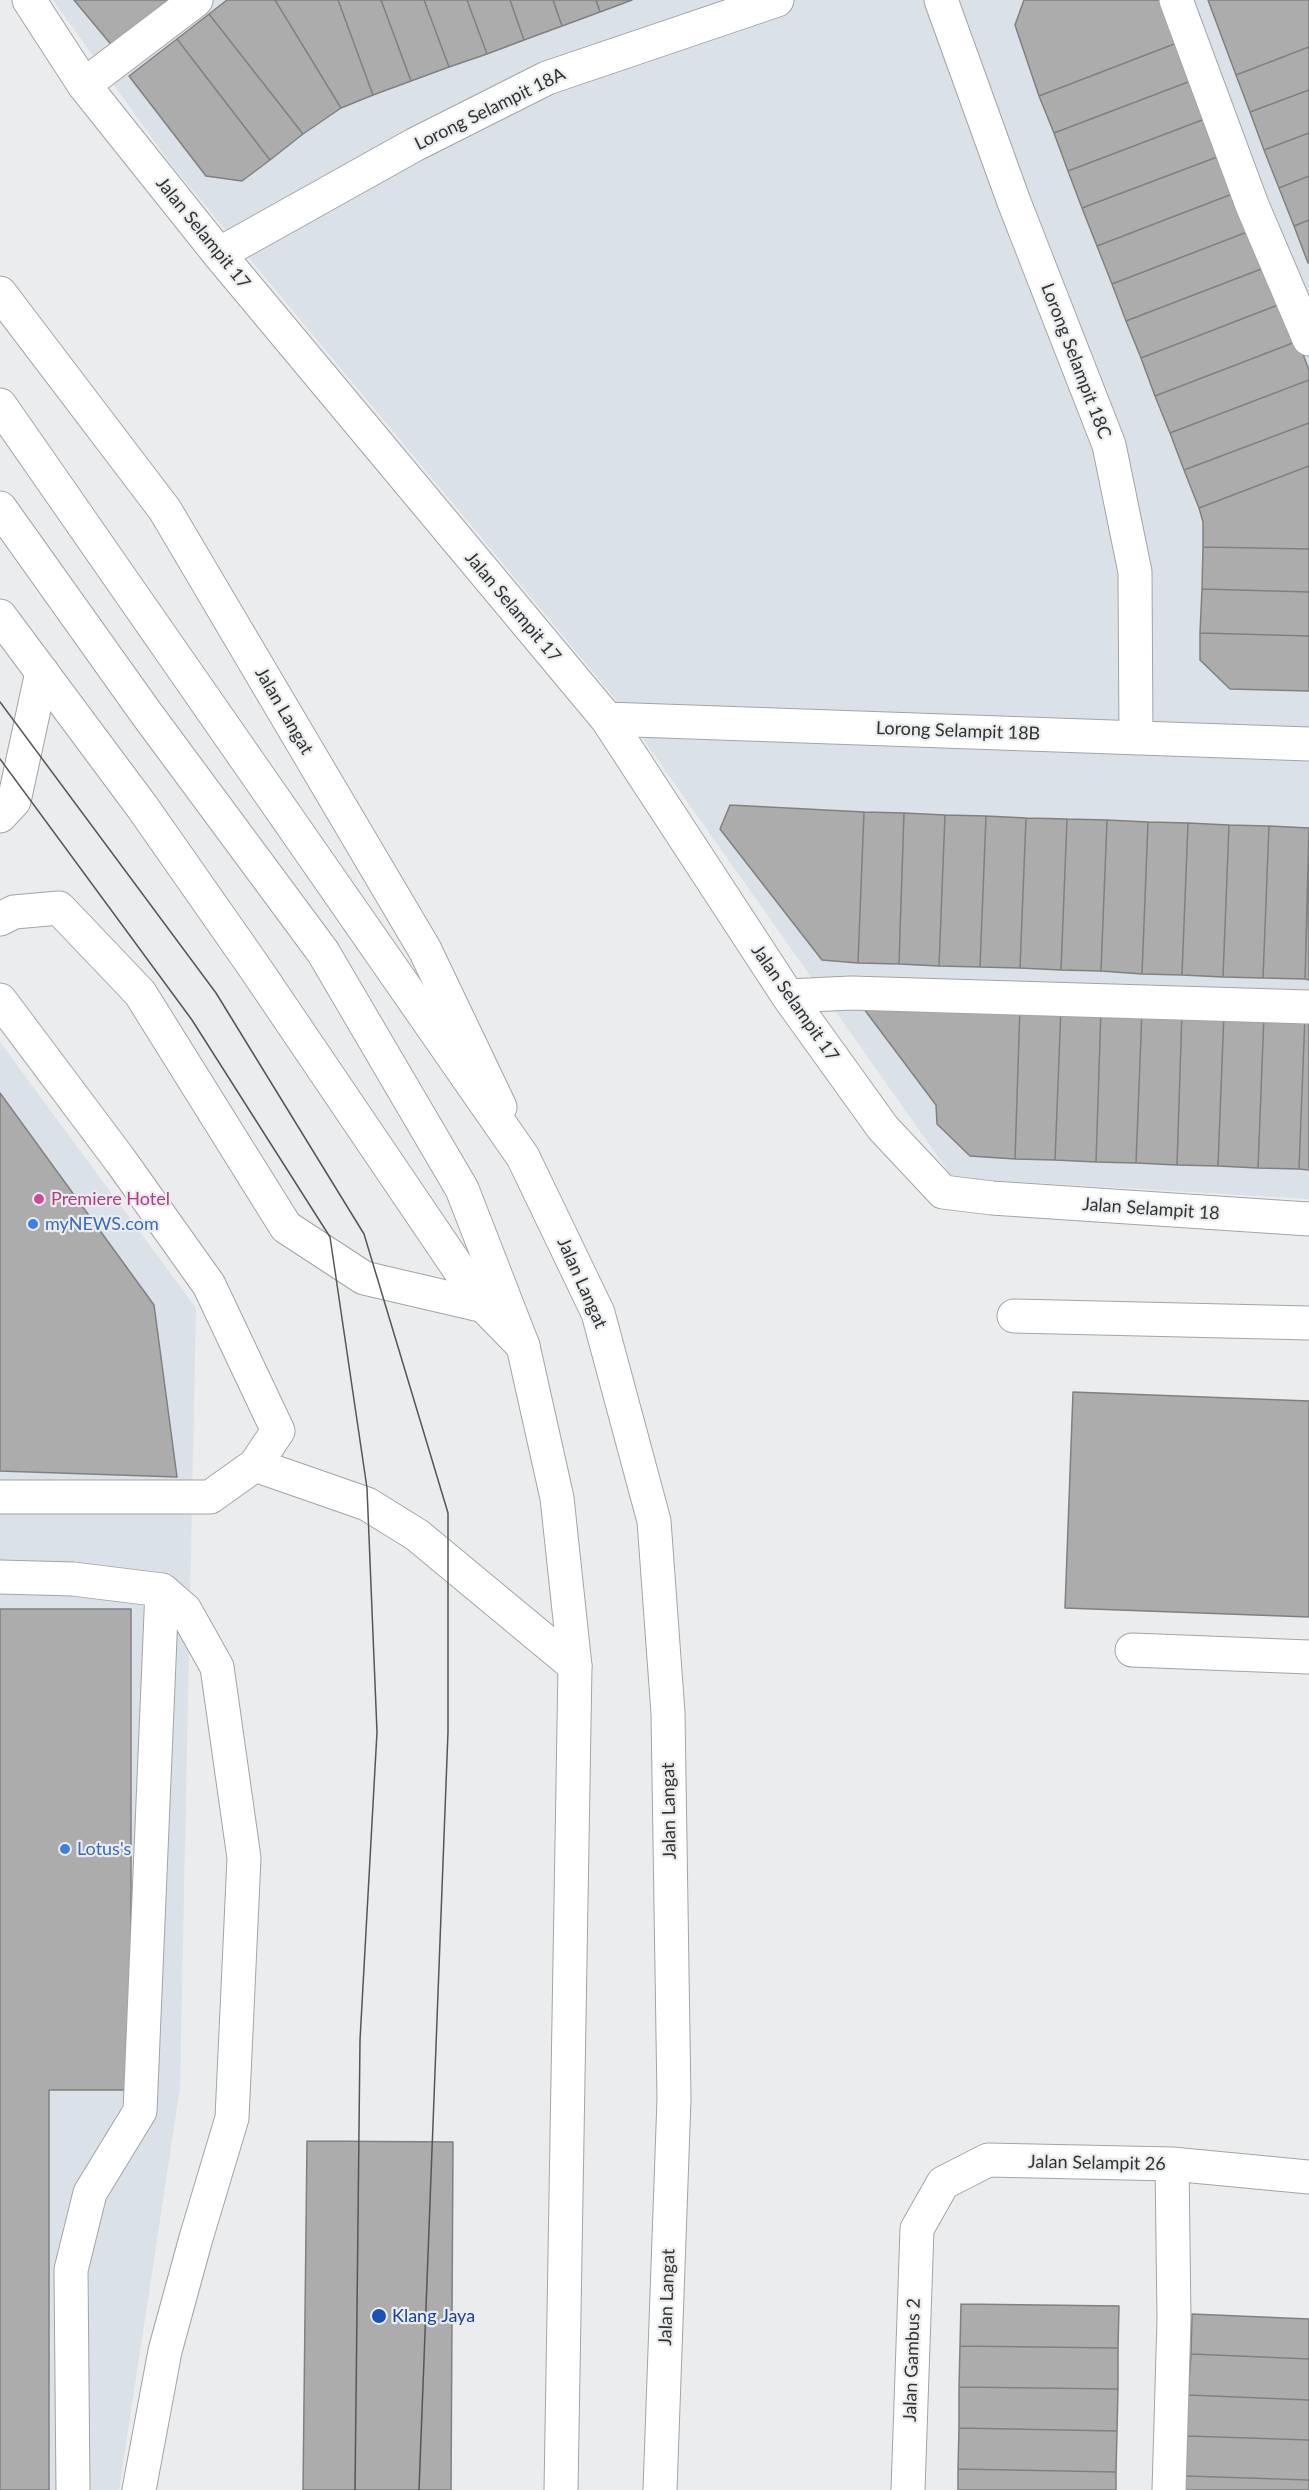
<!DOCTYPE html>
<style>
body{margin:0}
canvas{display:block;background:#ebecee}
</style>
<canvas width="1309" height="2490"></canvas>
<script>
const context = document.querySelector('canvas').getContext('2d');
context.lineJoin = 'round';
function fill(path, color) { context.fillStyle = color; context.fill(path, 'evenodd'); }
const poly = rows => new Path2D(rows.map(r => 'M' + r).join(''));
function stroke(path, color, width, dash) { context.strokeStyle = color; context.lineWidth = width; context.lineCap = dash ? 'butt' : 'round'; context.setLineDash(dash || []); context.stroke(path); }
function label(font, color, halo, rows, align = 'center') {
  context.font = font + ' Lato,sans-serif'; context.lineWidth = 4.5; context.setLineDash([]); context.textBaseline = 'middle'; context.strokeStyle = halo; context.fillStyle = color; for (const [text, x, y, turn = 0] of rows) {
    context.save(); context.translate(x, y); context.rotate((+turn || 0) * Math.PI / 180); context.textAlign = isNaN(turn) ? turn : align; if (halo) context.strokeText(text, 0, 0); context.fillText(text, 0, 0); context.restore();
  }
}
fill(poly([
 [53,0,1309,0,1309,1199,953,1178,612,695,170,163],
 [0,1042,196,1308,180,2088,119,2490,0,2490]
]), '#dbe1e8');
const building = poly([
 [74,0,172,0,114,48,74,0],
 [227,0,275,0,341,108,303,134,209,14,227,0],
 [275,0,338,0,373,95,341,108,275,0],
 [338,0,381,0,411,81,373,95,338,0],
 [381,0,424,0,449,67,411,81,381,0],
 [424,0,467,0,487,54,449,67,424,0],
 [467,0,510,0,524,40,487,54,467,0],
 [510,0,553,0,562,26,524,40,510,0],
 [553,0,596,0,600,12,562,26,553,0],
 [596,0,632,0,600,12,596,0],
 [1024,0,1166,0,1182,41,1039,96,1015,25,1024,0],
 [1208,0,1309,0,1309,47,1236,75,1208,0],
 [209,14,303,134,270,160,177,39,209,14],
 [177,39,270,160,242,181,206,176,129,76,177,39],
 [1182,41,1196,79,1054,133,1039,96,1182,41],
 [1309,47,1309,90,1250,112,1236,75,1309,47],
 [1196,79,1210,117,1068,171,1054,133,1196,79],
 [1309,90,1309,133,1264,150,1250,112,1309,90],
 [1210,117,1225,154,1082,208,1068,171,1210,117],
 [1309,133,1309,176,1279,188,1264,150,1309,133],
 [1225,154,1240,191,1097,246,1082,208,1225,154],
 [1309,176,1309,220,1294,226,1279,188,1309,176],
 [1240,191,1255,229,1112,284,1097,246,1240,191],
 [1309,220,1309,263,1308,263,1294,226,1309,220],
 [1255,229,1269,266,1126,321,1112,284,1255,229],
 [1269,266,1283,303,1141,358,1126,321,1269,266],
 [1283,303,1298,341,1155,396,1141,358,1283,303],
 [1298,341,1309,370,1309,380,1170,433,1155,396,1298,341],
 [1309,380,1309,423,1184,470,1170,433,1309,380],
 [1309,423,1309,466,1199,508,1184,470,1309,423],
 [1309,466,1309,549,1203,547,1203,522,1199,508,1309,466],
 [1203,547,1309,549,1309,592,1202,589,1203,547],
 [1202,589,1309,592,1309,636,1200,633,1202,589],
 [1200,633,1309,636,1309,691,1230,689,1200,660,1200,633],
 [730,805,864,812,858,963,822,960,720,829,730,805],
 [864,812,904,813,899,964,858,963,864,812],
 [904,813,945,815,939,966,899,964,904,813],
 [945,815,986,816,980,967,939,966,945,815],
 [986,816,1026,818,1020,968,980,967,986,816],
 [1026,818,1067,819,1061,970,1020,968,1026,818],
 [1067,819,1107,820,1101,971,1061,970,1067,819],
 [1107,820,1148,822,1142,974,1101,971,1107,820],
 [1148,822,1188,823,1182,975,1142,974,1148,822],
 [1188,823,1229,825,1223,977,1182,975,1188,823],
 [1229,825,1269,826,1263,978,1223,977,1229,825],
 [1269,826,1309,828,1305,979,1263,978,1269,826],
 [1309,854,1309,980,1305,979,1309,854],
 [858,1001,1020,1006,1015,1159,970,1156,937,1124,936,1105,858,1001],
 [1020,1006,1061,1007,1055,1160,1015,1159,1020,1006],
 [1061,1007,1101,1009,1096,1162,1055,1160,1061,1007],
 [1101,1009,1142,1010,1136,1163,1096,1162,1101,1009],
 [1142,1010,1182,1012,1177,1165,1136,1163,1142,1010],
 [1182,1012,1224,1013,1218,1166,1177,1165,1182,1012],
 [1224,1013,1264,1015,1258,1168,1218,1166,1224,1013],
 [1264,1015,1305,1016,1299,1169,1258,1168,1264,1015],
 [1305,1016,1309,1016,1309,1170,1299,1169,1305,1016],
 [0,1093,154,1305,177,1477,0,1471,0,1093],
 [1073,1392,1309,1401,1309,1617,1065,1608,1073,1392],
 [0,1609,131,1609,131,2090,49,2090,49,2490,0,2490,0,1609],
 [307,2141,453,2142,451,2490,303,2490,307,2141],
 [961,2304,1119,2306,1118,2348,960,2346,961,2304],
 [1192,2314,1309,2319,1309,2359,1191,2354,1192,2314],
 [960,2346,1118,2348,1118,2389,959,2387,960,2346],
 [1191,2354,1309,2359,1309,2400,1188,2395,1191,2354],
 [959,2387,1118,2389,1117,2431,959,2428,959,2387],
 [1188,2395,1309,2400,1309,2440,1187,2436,1188,2395],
 [959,2428,1117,2431,1116,2472,958,2469,959,2428],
 [1187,2436,1309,2440,1309,2480,1185,2476,1187,2436],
 [958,2469,1116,2472,1116,2490,958,2490,958,2469],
 [1185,2476,1309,2480,1309,2490,1185,2490,1185,2476]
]);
fill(building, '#acacad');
stroke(building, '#808081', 1.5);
const minor = poly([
 [29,0,84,85,219,254,607,719,788,996,883,1128,943,1192,992,1198,1309,1219],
 [941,0,1014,202,1109,445,1135,572,1136,738],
 [1176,0,1252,205,1309,339],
 [84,85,196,0],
 [219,254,414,145,547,78,777,0],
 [607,719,1309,744],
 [0,816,14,801,42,672],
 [0,919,14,912,59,908,140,993,286,1227,364,1278,484,1306],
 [788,996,851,993,1309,1007],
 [0,1000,120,1160,209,1285,278,1431,255,1465,210,1497,0,1497],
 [1014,1316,1309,1323],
 [255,1465,367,1504,417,1535,575,1666],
 [0,1577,73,1579,162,1590,185,1610,217,1667,244,1858,232,2118,196,2238,165,2351,139,2490],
 [1132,1650,1309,1657],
 [73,2490,71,2270,90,2193,140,2111,162,1590],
 [908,2490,917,2229,943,2183,988,2160,1172,2164,1309,2177],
 [1169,2490,1174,2319,1172,2164]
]);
const major = poly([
 [0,293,165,510,425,950,500,1107],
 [0,616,143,808,255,968,484,1306,523,1346]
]);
const highway = poly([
 [0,405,523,1157,598,1313,654,1521,668,1713,674,2099,660,2490],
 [0,508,146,713,323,952,462,1189,523,1346,557,1498,575,1666,561,2490]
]);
stroke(minor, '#a2a4a5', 35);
stroke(major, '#a2a4a5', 35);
stroke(highway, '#a2a4a5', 35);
stroke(minor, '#fff', 33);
stroke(major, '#fff', 33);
stroke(highway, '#fff', 33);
stroke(poly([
 [0,702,216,993,364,1234,448,1513,448,1732,419,2490],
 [0,759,192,1020,330,1237,367,1488,377,1732,360,2040,355,2490]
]), '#555656', 1.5);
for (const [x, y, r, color] of [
 [39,1199,6,"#d1479c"],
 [33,1224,6,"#3f7fe0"],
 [65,1849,6,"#3f7fe0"],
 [379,2316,8,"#1a4fb4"]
]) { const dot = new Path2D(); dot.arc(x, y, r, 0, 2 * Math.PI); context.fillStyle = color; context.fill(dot); stroke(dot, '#ebecee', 2); }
label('18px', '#313232', '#ebecee', [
 ["Lorong Selampit 18A",490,109,-26],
 ["Jalan Selampit 17",203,233,51],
 ["Lorong Selampit 18C",1076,361,69],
 ["Jalan Selampit 17",513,607,50],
 ["Jalan Langat",284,711,60],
 ["Lorong Selampit 18B",958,731,2],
 ["Jalan Selampit 17",795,1003,55],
 ["Jalan Selampit 18",1151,1209,4],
 ["Jalan Langat",582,1283,66],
 ["Jalan Langat",669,1811,-91],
 ["Jalan Selampit 26",1097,2163,1],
 ["Jalan Langat",667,2297,-88],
 ["Jalan Gambus 2",912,2360,-88]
]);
label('18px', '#b23c85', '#ebecee', [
 ["Premiere Hotel",51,1199]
], 'left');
label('18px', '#366cbe', '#ebecee', [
 ["myNEWS.com",45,1224],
 ["Lotus's",77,1849]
], 'left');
label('18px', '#164399', '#ebecee', [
 ["Klang Jaya",392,2316]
], 'left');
</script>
